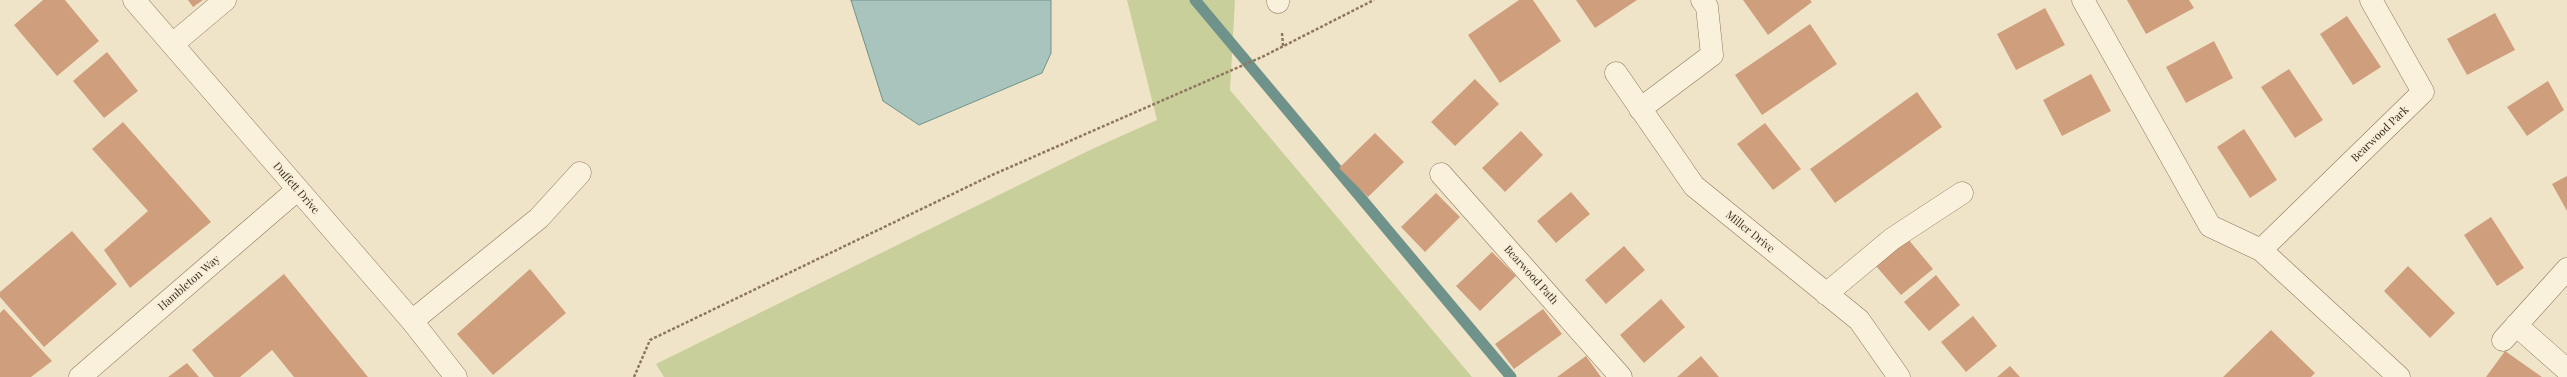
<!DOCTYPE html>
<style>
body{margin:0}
canvas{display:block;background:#f0e4c8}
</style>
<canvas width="2567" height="377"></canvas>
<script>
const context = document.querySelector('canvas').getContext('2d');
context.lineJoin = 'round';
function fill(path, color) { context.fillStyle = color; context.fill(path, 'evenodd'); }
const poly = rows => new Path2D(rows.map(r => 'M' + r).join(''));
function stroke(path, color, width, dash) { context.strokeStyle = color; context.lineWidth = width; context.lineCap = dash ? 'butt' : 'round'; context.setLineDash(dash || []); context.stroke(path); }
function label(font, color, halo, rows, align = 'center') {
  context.font = font + ' "Playfair Display",serif'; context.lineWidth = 3; context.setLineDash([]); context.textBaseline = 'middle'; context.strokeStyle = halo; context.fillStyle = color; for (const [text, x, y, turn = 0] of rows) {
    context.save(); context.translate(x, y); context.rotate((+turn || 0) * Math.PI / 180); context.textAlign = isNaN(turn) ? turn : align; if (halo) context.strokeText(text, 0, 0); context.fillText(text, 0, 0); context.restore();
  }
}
fill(poly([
 [1127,0,1235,0,1230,90,1472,377,664,377,656,364,1090,150,1157,120]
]), '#c9cf9b');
const water = poly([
 [851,0,1051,0,1051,53,1042,73,919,125,883,101,851,0]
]);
fill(water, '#a9c4bc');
stroke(water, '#6f938a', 1);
stroke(poly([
 [1195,0,1511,377]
]), '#6f938a', 11);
fill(poly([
 [43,0,65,0,99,41,57,76,14,25],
 [188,0,203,0,193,7],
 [1519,0,1533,0,1561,41,1500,83,1468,35],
 [1576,0,1637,0,1595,28],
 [1743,0,1810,0,1812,2,1768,35],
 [2127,0,2189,0,2194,8,2146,34],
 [2045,8,2065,45,2016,70,1997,34],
 [2495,13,2515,50,2467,75,2447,39],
 [2347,16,2381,67,2353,85,2320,34],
 [1810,24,1837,64,1762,115,1735,75],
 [2214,41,2233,78,2186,103,2166,67],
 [107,52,138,91,104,118,73,81],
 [2289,69,2323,120,2295,138,2261,87],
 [2091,74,2111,111,2062,136,2043,100],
 [1475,79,1499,104,1455,146,1431,122],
 [2548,81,2564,110,2527,136,2507,107],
 [1917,92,1942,127,1835,203,1810,169],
 [123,122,211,222,130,288,104,250,148,211,92,149],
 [1765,123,1801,169,1773,190,1737,144],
 [2244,129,2277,180,2250,198,2217,147],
 [1521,131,1543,155,1505,192,1482,168],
 [1375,133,1404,162,1368,197,1339,168],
 [2567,176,2567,211,2552,184],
 [1571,192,1590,214,1556,243,1537,221],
 [1436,193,1460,217,1425,252,1401,227],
 [2491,217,2524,268,2497,286,2464,235],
 [72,231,117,284,44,347,0,297,0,292],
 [1908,239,1933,269,1901,295,1876,266],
 [1624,246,1645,270,1606,304,1585,280],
 [1492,252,1516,276,1480,311,1456,286],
 [2408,266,2455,313,2430,338,2384,291],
 [530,269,566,313,493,375,457,334],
 [284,274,368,377,294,377,272,350,240,377,214,377,192,350],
 [1936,275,1960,305,1929,331,1904,302],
 [1661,299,1685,327,1644,363,1620,335],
 [4,309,52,361,31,377,0,377,0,313],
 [1543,309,1562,334,1514,369,1495,344],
 [1973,316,1997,346,1966,372,1941,342],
 [2271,330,2315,373,2311,377,2223,377],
 [2505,351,2542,377,2486,377],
 [1586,356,1601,377,1557,377],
 [1701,356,1719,377,1677,377],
 [187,363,199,377,168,377],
 [2010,366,2020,377,1997,377]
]), '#cf9f7d');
const minor = poly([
 [134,0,412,321,456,377],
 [1278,0,1278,2],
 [2083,0,2210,226,2261,250,2399,377],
 [174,43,225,0],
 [1616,73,1694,186,1859,320,1899,377],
 [1640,109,1712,55,1707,7,1702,0],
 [1441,174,1621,377],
 [2261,250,2423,92,2371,0],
 [1826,294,1892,239,1962,193],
 [412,321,539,218,580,173],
 [2516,325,2567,370],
 [2503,340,2567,269],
 [80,377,297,190]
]);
stroke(minor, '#8d765c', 23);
stroke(poly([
 [1282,33,1283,46],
 [634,377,650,340,992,175,1264,56,1374,0]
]), '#8d765c', 2.5, [3, 2]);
stroke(minor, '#faf1dc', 22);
label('11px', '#3d2e20', '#f7eed8', [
 ["Bearwood Park",2380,134,-44],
 ["Duffett Drive",296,188,49],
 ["Miller Drive",1750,232,39],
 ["Bearwood Path",1531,275,48],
 ["Hambleton Way",189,283,-41]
]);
</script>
